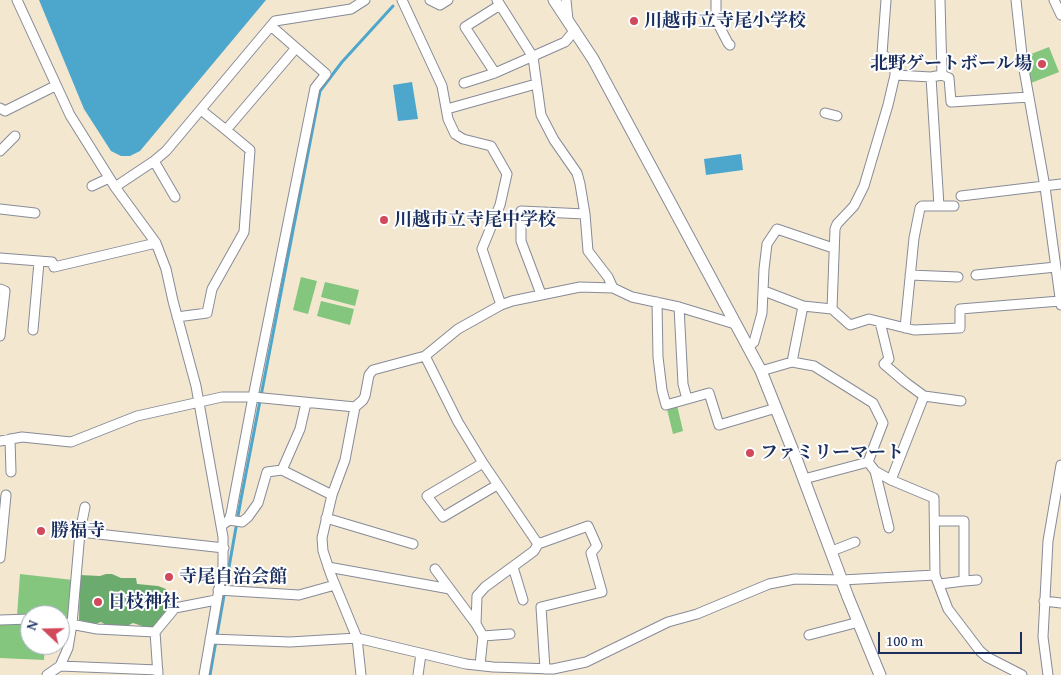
<!DOCTYPE html>
<meta charset="utf-8">
<style>
body{margin:0}
#map{position:relative;width:1061px;height:675px;overflow:hidden;background:#f3e7d0;font-family:"Gentium Book Plus",serif}
canvas{display:block}
.north{position:absolute;left:20px;top:605px;width:50px;height:50px;box-sizing:border-box;background:#fff;border:1px solid #a4acbf;border-radius:50%;rotate:291deg;font-size:14px;font-weight:700;line-height:20px;text-align:center;color:#1b2f5e}
.north::after{content:'';display:block;margin:auto;width:18px;height:22px;background:#d1495b;clip-path:polygon(50% 0,100% 100%,50% 72%,0 100%)}
.scale{position:absolute;left:878px;top:632px;width:144px;height:22px;box-sizing:border-box;border:2px solid #1b2f5e;border-top:0;padding-left:6px;font-size:15px;line-height:18px;white-space:nowrap;color:#1b2f5e;-webkit-text-stroke:4px #fff;paint-order:stroke}
</style>
<div id="map">
<canvas width="1061" height="675"></canvas>
<div class="north">N</div>
<div class="scale">100 m</div>
</div>
<script>
const context = document.querySelector('canvas').getContext('2d');
context.lineJoin = 'round';
function fill(path, color) { context.fillStyle = color; context.fill(path, 'evenodd'); }
const poly = rows => new Path2D(rows.map(r => 'M' + r).join(''));
function stroke(path, color, width, dash) { context.strokeStyle = color; context.lineWidth = width; context.lineCap = dash ? 'butt' : 'round'; context.setLineDash(dash || []); context.stroke(path); }
function label(font, color, halo, rows, align = 'center') {
  context.font = font + ' "Gentium Book Plus","Noto Serif JP",serif'; context.lineWidth = 4; context.setLineDash([]); context.textBaseline = 'middle'; context.strokeStyle = halo; context.fillStyle = color; for (const [text, x, y, turn = 0] of rows) {
    context.save(); context.translate(x, y); context.rotate((+turn || 0) * Math.PI / 180); context.textAlign = isNaN(turn) ? turn : align; if (halo) context.strokeText(text, 0, 0); context.fillText(text, 0, 0); context.restore();
  }
}
fill(poly([
 [1049,47,1059,72,1031,83,1026,56],
 [301,277,317,281,308,314,293,310],
 [325,282,359,290,355,306,321,297],
 [321,301,354,309,350,325,317,316],
 [677,405,683,431,673,434,667,409],
 [20,574,73,580,69,621,60,619,60,615,17,616],
 [30,621,30,645,45,645,44,660,0,658,0,623]
]), '#84c67e');
fill(poly([
 [106,574,112,574,121,578,136,578,137,584,158,586,166,589,173,604,156,627,151,629,133,623,125,627,106,625,101,622,95,624,79,620,80,575,100,576]
]), '#6bab6d');
fill(poly([
 [39,0,266,0,140,151,130,156,121,156,111,151,84,109],
 [412,82,418,119,398,121,393,85],
 [741,154,743,170,706,175,704,159]
]), '#4da6cb');
stroke(poly([
 [210,675,241,499,320,91,342,62,393,6]
]), '#4da6cb', 3);
const minor = poly([
 [17,0,70,115,115,187,156,243,166,269,173,301,196,386,223,537,223,566,204,675],
 [402,0,442,86,448,119,455,134,463,139,491,146,507,174,500,205,482,249,501,305],
 [430,0,440,5,448,0],
 [497,0,533,57,541,115,554,140,577,173,580,184,585,214,588,251,608,277,613,288],
 [566,0,568,20],
 [716,0,716,20,728,43,730,45],
 [940,0,942,75],
 [1016,0,1023,64,1045,187,1061,305],
 [1054,0,1061,15],
 [500,5,465,27,495,73,565,42,575,30],
 [895,75,931,77,942,75,949,78,951,102,1029,97],
 [464,83,495,73],
 [0,108,5,111,55,86],
 [447,109,536,84],
 [201,110,226,130,296,48],
 [825,113,837,116],
 [0,151,15,136],
 [154,161,175,197],
 [92,186,109,178],
 [115,187,154,161,166,151,275,21,351,9,365,0],
 [961,196,1061,184],
 [939,206,954,206],
 [0,209,35,213],
 [0,258,52,262,54,267,156,243],
 [910,275,958,277],
 [976,275,1056,267],
 [0,289,5,291,0,336],
 [764,291,803,306,832,309,850,325,869,319,914,330,960,328,960,309,1060,301],
 [541,294,521,241,521,211,585,214],
 [657,302,658,357,662,390,666,405,709,393,719,425,776,408],
 [679,307,683,384,687,399],
 [832,309,835,229,837,224,854,206,864,186,888,105,895,75,895,63,882,54,886,0],
 [177,317,207,313,212,289,244,232,250,150,226,130],
 [880,322,889,359,884,364,905,382,924,396,961,401],
 [905,328,914,238,920,208,922,206,939,206,931,77],
 [33,330,39,262],
 [748,347,754,342,762,313,764,269,767,244,777,229,833,248],
 [425,356,458,422,483,463,538,544,534,551,485,587,477,596,476,624],
 [792,362,803,306],
 [761,371,792,362,814,366,873,403,883,423,868,462],
 [355,407,345,460,332,495,322,538,323,551,331,575,357,638,361,675],
 [10,439,11,472],
 [0,441,22,437,71,442,137,416,222,397,253,397,355,407,363,400,365,396,369,375,373,370,425,356,458,329,501,305,512,301,580,287,613,288,632,297,679,307,735,324],
 [483,463,427,496,443,517,497,485],
 [282,470,300,429,306,403],
 [875,471,889,528],
 [804,479,868,462,875,471,891,480,934,498,935,575,948,609,980,651,987,657,1022,675],
 [891,480,924,396],
 [326,518,413,544],
 [229,520,242,522,248,517,258,503,267,472,282,470,332,495],
 [935,521,964,521,964,581,940,584],
 [221,526,229,520,231,514,253,397,315,88,326,74,271,26],
 [80,532,224,548],
 [538,544,588,526,597,546,591,553,602,592,541,607,545,669],
 [832,551,855,542],
 [0,558,6,495],
 [328,567,450,589],
 [513,567,523,600],
 [435,569,476,624,483,636,480,665],
 [964,581,977,580],
 [218,590,299,595,335,585],
 [1044,601,1061,603],
 [0,620,30,619],
 [60,622,97,629,155,632,175,608,216,600],
 [155,632,158,675],
 [809,635,859,622],
 [483,636,510,634],
 [210,639,290,642,357,638,466,664,493,667,553,669,586,662,668,622,697,614,769,584,795,579,842,580,935,575],
 [60,666,68,648,72,624,80,532,85,507],
 [47,675,60,666,158,670],
 [418,675,421,654],
 [1048,675,1043,637,1048,541,1061,465]
]);
const tertiary = poly([
 [554,0,593,59,761,371,797,461,848,597,880,675]
]);
stroke(minor, '#878b97', 11);
stroke(tertiary, '#878b97', 13);
stroke(minor, '#fff', 9);
stroke(tertiary, '#fff', 11);
for (const [x, y, r, color] of [
 [634,21,5,"#d1495b"],
 [1042,64,5,"#d1495b"],
 [384,220,5,"#d1495b"],
 [750,453,5,"#d1495b"],
 [41,531,5,"#d1495b"],
 [169,577,5,"#d1495b"],
 [98,602,5,"#d1495b"]
]) { const dot = new Path2D(); dot.arc(x, y, r, 0, 2 * Math.PI); context.fillStyle = color; context.fill(dot); stroke(dot, '#fff', 2); }
label('bold 18px', '#1b2f5e', '#fff', [
 ["川越市立寺尾小学校",644,21],
 ["北野ゲートボール場",1032,64,"right"],
 ["川越市立寺尾中学校",394,220],
 ["ファミリーマート",760,453],
 ["勝福寺",51,531],
 ["寺尾自治会館",179,577],
 ["日枝神社",108,602]
], 'left');
</script>
